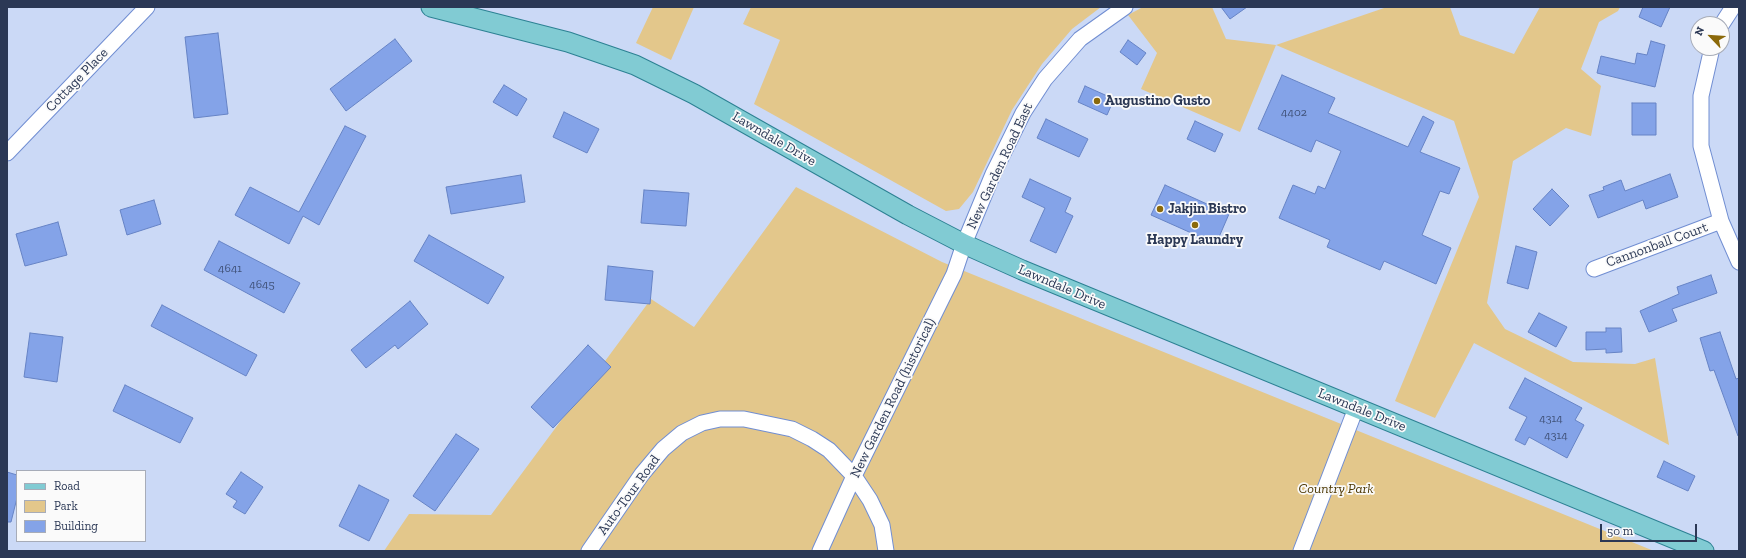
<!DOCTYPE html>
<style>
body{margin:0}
#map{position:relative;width:1746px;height:558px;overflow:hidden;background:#cbd9f6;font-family:"Zilla Slab",serif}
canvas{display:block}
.frame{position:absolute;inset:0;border:8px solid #2b3855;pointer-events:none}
.legend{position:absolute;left:16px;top:470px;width:130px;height:72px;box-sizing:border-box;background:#fafafa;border:1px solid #a7acb8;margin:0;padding:5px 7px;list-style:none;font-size:12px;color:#2b3855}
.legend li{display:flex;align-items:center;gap:8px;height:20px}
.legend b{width:20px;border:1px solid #a7acb8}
.north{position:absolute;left:1690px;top:16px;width:40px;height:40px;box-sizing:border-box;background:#fafafa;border:1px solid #a7acb8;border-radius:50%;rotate:295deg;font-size:11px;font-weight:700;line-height:16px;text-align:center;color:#2b3855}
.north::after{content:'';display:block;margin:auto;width:14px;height:18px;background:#8b690a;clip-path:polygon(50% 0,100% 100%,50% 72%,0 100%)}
.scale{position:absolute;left:1600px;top:524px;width:97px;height:18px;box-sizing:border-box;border:2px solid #2b3855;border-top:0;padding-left:5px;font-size:12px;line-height:14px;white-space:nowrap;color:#2b3855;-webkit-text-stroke:3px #fafafa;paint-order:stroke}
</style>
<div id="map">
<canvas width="1746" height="558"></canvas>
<div class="frame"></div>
<ul class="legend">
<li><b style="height:5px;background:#81cbd3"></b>Road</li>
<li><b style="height:11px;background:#e3c78b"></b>Park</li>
<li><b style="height:11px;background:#84a3e8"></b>Building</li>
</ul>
<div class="north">N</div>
<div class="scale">50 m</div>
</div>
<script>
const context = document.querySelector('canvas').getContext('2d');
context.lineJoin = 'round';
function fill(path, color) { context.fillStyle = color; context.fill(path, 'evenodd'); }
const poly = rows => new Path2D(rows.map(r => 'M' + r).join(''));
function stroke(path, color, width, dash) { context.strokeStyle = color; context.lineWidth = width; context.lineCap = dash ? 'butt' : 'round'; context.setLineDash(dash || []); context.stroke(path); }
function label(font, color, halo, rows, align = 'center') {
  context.font = font + ' "Zilla Slab",serif'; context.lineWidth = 3.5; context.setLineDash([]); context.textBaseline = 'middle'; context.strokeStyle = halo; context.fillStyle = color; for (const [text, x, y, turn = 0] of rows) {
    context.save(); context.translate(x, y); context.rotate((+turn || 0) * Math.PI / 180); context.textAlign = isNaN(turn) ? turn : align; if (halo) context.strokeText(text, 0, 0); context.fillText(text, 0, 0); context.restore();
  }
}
fill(poly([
 [653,7,694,7,671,60,636,43],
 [751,7,1101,7,1072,29,1042,64,1012,110,973,192,959,209,946,211,754,104,780,40,743,24],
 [1143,7,1212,7,1226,39,1276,45,1387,7,1450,7,1460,35,1514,54,1540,7,1620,7,1618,11,1599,22,1581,69,1601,86,1591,136,1566,128,1513,161,1487,303,1505,329,1573,362,1635,364,1655,358,1669,445,1474,343,1435,418,1395,401,1479,197,1454,121,1276,45,1240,132,1141,89,1157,53,1128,15],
 [796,187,942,262,1654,551,384,551,409,514,491,515,651,299,694,327]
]), '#e3c78b');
const building = poly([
 [1221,7,1247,7,1230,19,1221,7],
 [1643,7,1670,7,1661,27,1639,17,1643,7],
 [218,33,228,114,194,118,185,37,218,33],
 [395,39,412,61,346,111,330,89,395,39],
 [1128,40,1146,53,1137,65,1120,52,1128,40],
 [1651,41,1665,45,1655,87,1597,73,1601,56,1635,64,1637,53,1647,55,1651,41],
 [1282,75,1335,98,1328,113,1408,147,1423,116,1434,122,1420,152,1460,168,1449,194,1440,191,1422,235,1451,248,1436,284,1384,261,1380,270,1327,247,1330,240,1279,218,1293,185,1315,194,1318,186,1325,189,1341,151,1316,140,1311,152,1258,129,1282,75],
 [504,85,527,99,517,116,493,102,504,85],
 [1085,86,1114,99,1107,115,1078,102,1085,86],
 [1632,103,1656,103,1656,135,1632,135,1632,103],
 [564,112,599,129,587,153,553,137,564,112],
 [1046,119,1088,139,1079,157,1037,138,1046,119],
 [1195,121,1223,134,1215,152,1187,139,1195,121],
 [345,126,366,136,319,225,303,216,289,244,235,215,250,187,299,212,345,126],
 [1670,174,1678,197,1646,209,1643,200,1598,218,1589,195,1604,190,1603,187,1621,180,1625,191,1670,174],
 [521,175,525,202,451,214,446,187,521,175],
 [1030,179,1071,198,1065,212,1073,216,1056,253,1030,241,1045,208,1022,197,1030,179],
 [1165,185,1229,214,1216,244,1151,215,1165,185],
 [1552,189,1569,206,1550,226,1533,209,1552,189],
 [644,190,689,193,686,226,641,223,644,190],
 [154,200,161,224,127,235,120,210,154,200],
 [58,222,67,255,25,266,16,234,58,222],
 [429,235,504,277,488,304,414,261,429,235],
 [219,241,300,283,284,313,204,270,219,241],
 [1516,246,1537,252,1528,289,1507,283,1516,246],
 [608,266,653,271,650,304,605,300,608,266],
 [1711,275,1717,293,1672,309,1677,321,1649,332,1640,311,1679,294,1677,287,1711,275],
 [410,301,428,324,398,349,395,345,366,368,351,350,410,301],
 [162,305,257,355,246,376,151,326,162,305],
 [1539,313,1567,327,1556,347,1528,332,1539,313],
 [1606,328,1621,328,1622,352,1606,353,1606,349,1586,350,1586,332,1606,332,1606,328],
 [1720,332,1736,379,1739,378,1739,436,1738,436,1714,370,1710,371,1700,338,1720,332],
 [30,333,63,337,57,382,24,377,30,333],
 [588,345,611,367,553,428,531,407,588,345],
 [1525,378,1582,408,1575,420,1584,425,1567,458,1529,437,1525,445,1515,440,1527,417,1509,408,1525,378],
 [125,385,193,418,180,443,113,411,125,385],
 [456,434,479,449,435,511,413,496,456,434],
 [1664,461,1695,476,1688,491,1657,477,1664,461],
 [7,472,17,475,17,498,11,522,7,522,7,472],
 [241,472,263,487,245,514,233,507,237,501,226,494,241,472],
 [359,485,389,500,369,541,339,526,359,485]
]);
fill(building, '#84a3e8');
stroke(building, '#6683c5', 1);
const minor = poly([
 [1722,24,1733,7],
 [1712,48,1701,96,1701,146,1721,221,1739,262],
 [7,153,147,7],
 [1594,269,1721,221],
 [589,551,642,474,663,449,682,433,702,423,720,419,744,419,792,429,812,439,829,450,854,476,870,500,882,525,886,551],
 [820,551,854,476,954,274,964,244,993,174,1023,113,1045,79,1080,39,1125,7],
 [1301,551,1356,408]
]);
const major = poly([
 [431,7,568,42,635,65,694,94,908,215,964,244,1022,270,1704,551]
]);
stroke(minor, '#718ed2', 17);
stroke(major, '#2c8193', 21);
stroke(minor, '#fff', 15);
stroke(major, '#81cbd3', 19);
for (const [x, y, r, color] of [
 [1097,101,4,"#8b690a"],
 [1160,209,4,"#8b690a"],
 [1195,225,4,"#8b690a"]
]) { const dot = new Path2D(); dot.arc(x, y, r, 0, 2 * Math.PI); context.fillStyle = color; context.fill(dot); stroke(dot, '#fafafa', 1.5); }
label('12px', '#41537a', null, [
 ["4402",1294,113],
 ["4641",230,269],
 ["4645",262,285],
 ["4314",1551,419],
 ["4314",1556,436]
]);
label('14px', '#2b3855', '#fafafa', [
 ["Cottage Place",77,80,-46],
 ["Lawndale Drive",774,139,30],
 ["New Garden Road East",1000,166,-65],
 ["Cannonball Court",1657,245,-20],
 ["Lawndale Drive",1062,287,23],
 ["New Garden Road (historical)",893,398,-64],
 ["Lawndale Drive",1362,410,22],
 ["Auto-Tour Road",629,495,-54]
]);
label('bold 14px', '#2b3855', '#fafafa', [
 ["Augustino Gusto",1105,101],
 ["Jakjin Bistro",1168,209],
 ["Happy Laundry",1195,240,"center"]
], 'left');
label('italic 14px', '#4b3600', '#fafafa', [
 ["Country Park",1336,489]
]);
</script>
